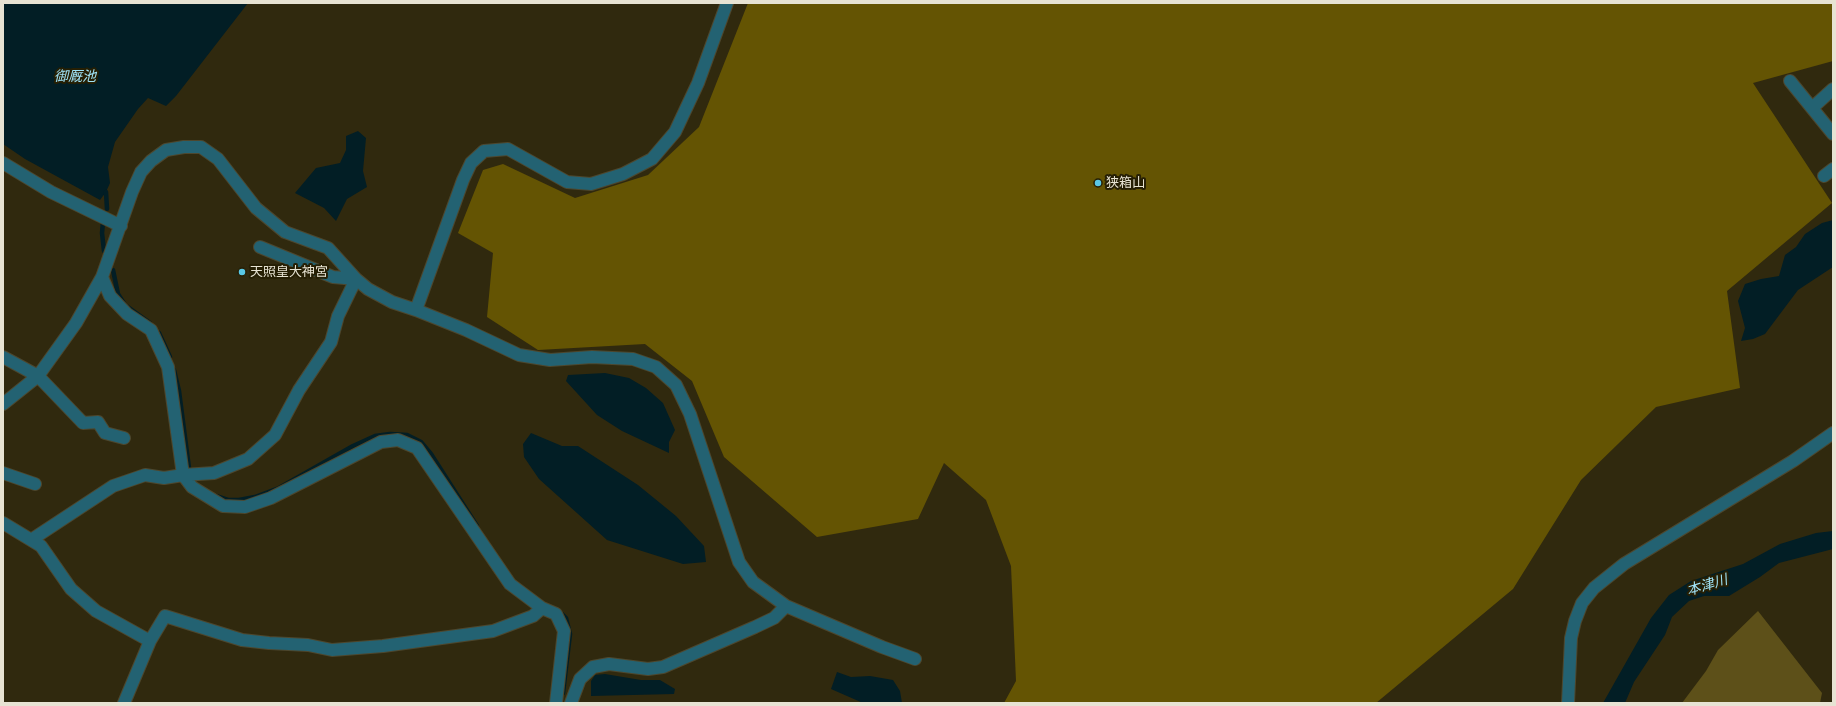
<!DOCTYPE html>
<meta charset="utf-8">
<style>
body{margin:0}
#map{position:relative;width:1836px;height:706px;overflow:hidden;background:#30290e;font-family:Ubuntu,sans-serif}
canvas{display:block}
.frame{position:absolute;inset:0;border:4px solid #e7e3d3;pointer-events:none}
</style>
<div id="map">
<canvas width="1836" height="706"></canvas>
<div class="frame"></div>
</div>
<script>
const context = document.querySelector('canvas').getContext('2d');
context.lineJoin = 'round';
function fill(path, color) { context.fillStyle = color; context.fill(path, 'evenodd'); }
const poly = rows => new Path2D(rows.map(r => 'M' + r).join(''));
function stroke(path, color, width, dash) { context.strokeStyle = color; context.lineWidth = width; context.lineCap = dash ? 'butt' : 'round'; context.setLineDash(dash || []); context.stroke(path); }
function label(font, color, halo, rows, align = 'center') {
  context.font = font + ' Ubuntu,"Noto Sans JP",sans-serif'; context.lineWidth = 4; context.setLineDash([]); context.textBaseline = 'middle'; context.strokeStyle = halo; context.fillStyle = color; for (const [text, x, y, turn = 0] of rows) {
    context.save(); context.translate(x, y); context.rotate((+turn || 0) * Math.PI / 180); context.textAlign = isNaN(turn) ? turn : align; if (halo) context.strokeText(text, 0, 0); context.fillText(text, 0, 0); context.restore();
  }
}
fill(poly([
 [1758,611,1822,693,1820,703,1682,703,1706,671,1718,650]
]), '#5d5019');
fill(poly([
 [748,3,1833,3,1833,61,1753,83,1832,203,1727,291,1740,388,1656,407,1581,480,1513,589,1376,703,1004,703,1016,681,1011,566,986,500,944,463,918,519,817,537,724,457,692,381,645,344,538,350,487,317,493,253,458,233,483,170,503,164,575,198,648,175,699,127]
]), '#645403');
fill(poly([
 [3,3,248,3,176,96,166,106,148,98,138,109,115,142,108,167,110,183,106,192,100,200,25,159,3,144],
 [358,131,366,138,363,171,367,187,347,199,336,221,324,208,295,193,316,168,340,163,346,150,346,136],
 [1833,220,1833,267,1798,290,1765,334,1753,339,1741,341,1745,328,1738,301,1745,284,1761,279,1779,276,1785,255,1796,247,1805,234,1822,223],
 [605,373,629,378,646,388,663,403,675,430,669,442,669,453,622,431,597,415,566,381,568,375],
 [531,433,562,446,578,446,638,485,676,516,704,546,706,562,683,564,607,540,539,479,524,457,523,444],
 [1833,531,1833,549,1779,563,1760,577,1729,596,1704,596,1689,601,1672,617,1665,635,1634,682,1625,703,1603,703,1651,618,1669,595,1691,581,1743,564,1780,544,1816,533],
 [837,672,851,677,870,676,893,680,900,691,902,703,863,703,831,689],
 [605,674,641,680,660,680,675,689,674,694,591,696,591,681,595,675]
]), '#021e25');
stroke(poly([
 [106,192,107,209],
 [103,222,102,233,104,251],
 [113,270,118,294,125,305,150,323],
 [159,333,170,357],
 [174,370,179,391,189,468],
 [216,496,228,500,239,500,255,497,279,488,353,446,375,436,390,434,407,435,421,442,431,454,477,526],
 [560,612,566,618,570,634,563,693]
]), '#021e25', 4.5);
const minor = poly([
 [1790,81,1833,134],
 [1812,108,1833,89],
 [3,163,51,192,121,226],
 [1824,176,1833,169],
 [102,277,132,192,141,172,151,161,166,150,184,147,201,147,218,159,256,208,285,232,328,248,356,279,368,289,392,302,416,310,463,180,471,163,484,151,508,149,567,182,591,184,623,174,652,159,675,132,698,83,727,3],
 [416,310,466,330,519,355,550,360,592,357,633,359,656,367,676,385,690,414,739,562,753,582,786,606,882,647,915,659],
 [3,357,38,376,83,423,98,422,105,433,124,438],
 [3,404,38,376,76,323,102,277,110,296,127,314,151,330,168,367,183,475,192,487,223,506,245,507,271,498,381,442,398,440,417,448,510,584,542,608,556,614,564,631,556,703],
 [3,473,35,484],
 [3,523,41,546,71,589,96,611,150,641],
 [31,540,113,486,145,475,164,478,183,475,214,473,248,459,275,435,299,390,331,342,338,316,356,279,333,277,260,247],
 [124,703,150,641,165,616,242,640,269,643,308,645,332,650,383,646,493,631,533,616,542,608],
 [571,703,580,679,593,667,609,664,648,669,663,667,755,627,774,618,786,606],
 [1568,703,1571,638,1575,621,1582,603,1594,588,1624,564,1793,461,1833,433]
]);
stroke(minor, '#4d472e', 14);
stroke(minor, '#236272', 12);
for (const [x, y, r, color] of [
 [1098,183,4,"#5ac8e5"],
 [242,272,4,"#5ac8e5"]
]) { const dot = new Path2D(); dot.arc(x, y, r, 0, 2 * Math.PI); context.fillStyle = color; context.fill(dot); stroke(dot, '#261f04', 1.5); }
label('13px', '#e7e3d3', '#261f04', [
 ["狭箱山",1106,183],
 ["天照皇大神宮",250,272]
], 'left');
label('italic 14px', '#9fe2f6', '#261f04', [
 ["御厩池",75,76],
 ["本津川",1707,585,-17]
]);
</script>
